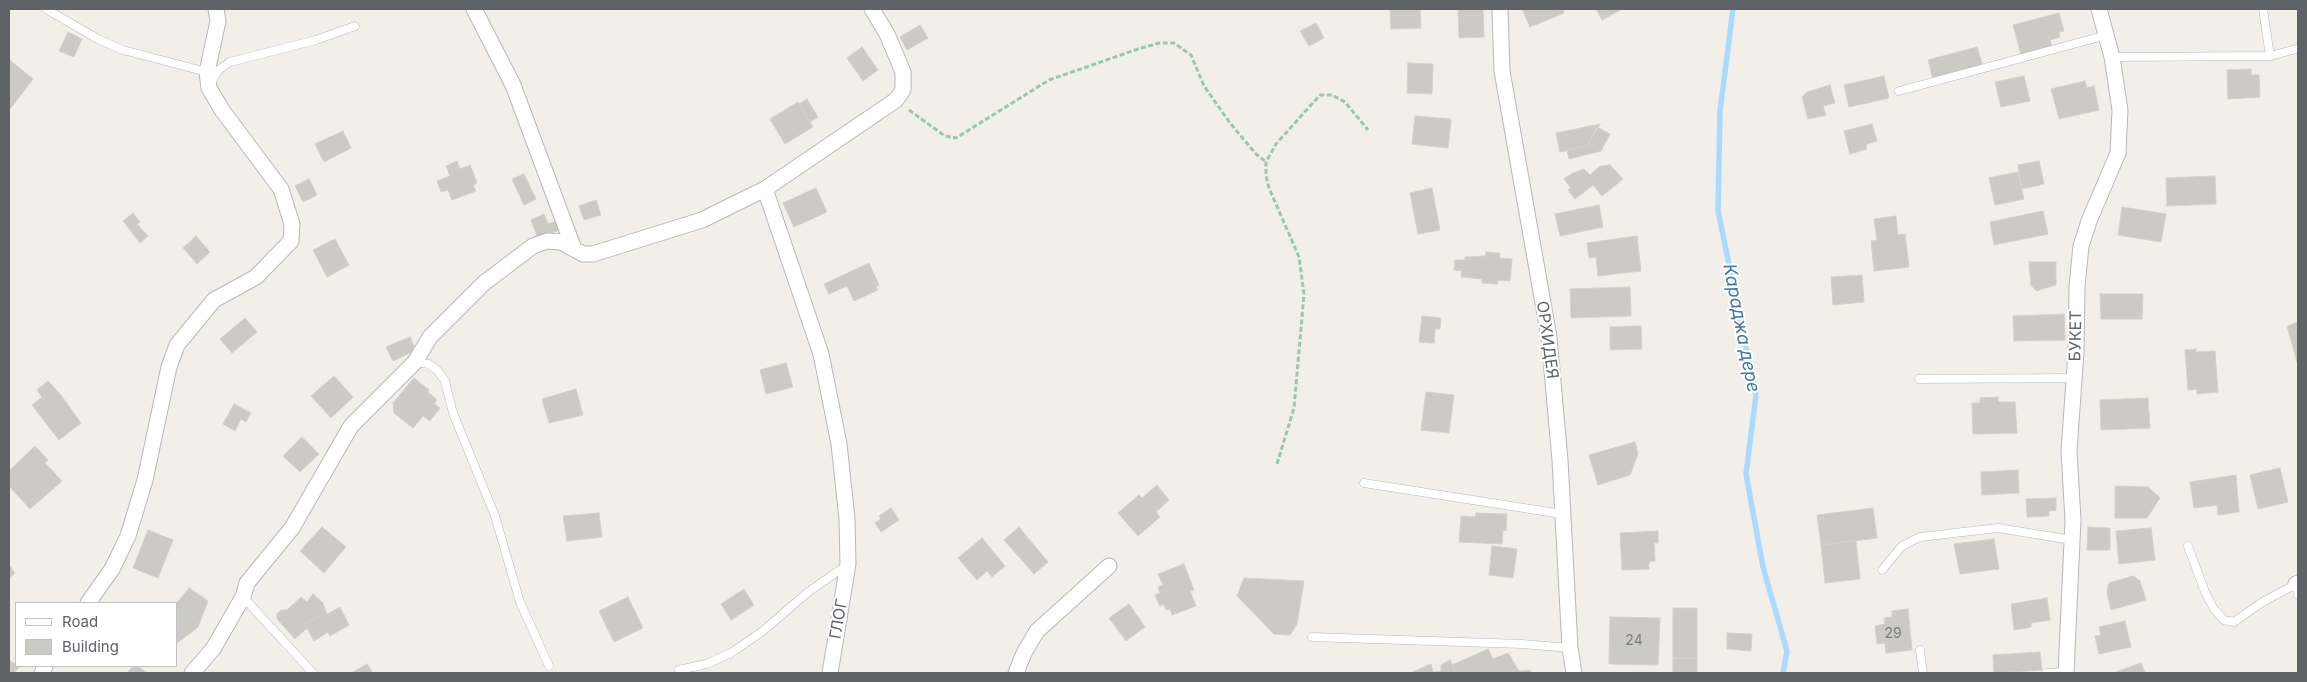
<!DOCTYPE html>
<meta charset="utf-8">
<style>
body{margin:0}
#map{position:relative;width:2307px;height:682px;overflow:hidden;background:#f1efe8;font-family:Inter,sans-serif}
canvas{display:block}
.frame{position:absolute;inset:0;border:10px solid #5f6368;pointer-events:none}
.legend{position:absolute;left:15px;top:602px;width:162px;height:65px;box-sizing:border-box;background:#fff;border:1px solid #bfc1c3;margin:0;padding:6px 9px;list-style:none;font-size:15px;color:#5f6368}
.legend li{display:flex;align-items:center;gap:10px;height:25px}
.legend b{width:25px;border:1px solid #bfc1c3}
</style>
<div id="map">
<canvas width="2307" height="682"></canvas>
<div class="frame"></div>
<ul class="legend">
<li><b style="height:6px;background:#fff"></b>Road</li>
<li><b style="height:14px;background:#cccac5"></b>Building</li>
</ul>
</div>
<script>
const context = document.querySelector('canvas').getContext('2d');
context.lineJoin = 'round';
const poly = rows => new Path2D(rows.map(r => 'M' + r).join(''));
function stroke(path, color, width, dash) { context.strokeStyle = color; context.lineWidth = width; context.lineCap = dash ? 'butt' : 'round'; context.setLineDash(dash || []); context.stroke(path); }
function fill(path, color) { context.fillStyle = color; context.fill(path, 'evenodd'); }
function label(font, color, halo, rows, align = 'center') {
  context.font = font + ' Inter,sans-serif'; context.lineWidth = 4; context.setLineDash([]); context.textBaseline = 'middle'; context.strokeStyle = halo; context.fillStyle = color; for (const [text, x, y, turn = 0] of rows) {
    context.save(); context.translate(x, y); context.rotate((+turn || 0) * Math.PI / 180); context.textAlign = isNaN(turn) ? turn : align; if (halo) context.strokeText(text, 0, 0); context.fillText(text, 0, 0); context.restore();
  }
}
stroke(poly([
 [1733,9,1720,111,1718,211,1756,395,1746,474,1763,567,1787,651,1783,673]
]), '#aadaff', 5.5);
const building = poly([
 [1390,9,1420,9,1421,28,1391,29,1390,9],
 [1458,9,1483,9,1484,37,1459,38,1458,9],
 [1522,9,1563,9,1564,13,1530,27,1522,9],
 [1596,9,1622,9,1602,20,1596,9],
 [2059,13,2064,31,2059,32,2060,37,2050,40,2052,47,2021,55,2013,25,2059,13],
 [1316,23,1324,38,1309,46,1300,31,1316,23],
 [920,25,928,38,907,50,900,37,920,25],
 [68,32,82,39,74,57,59,51,68,32],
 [862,47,878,70,863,81,847,58,862,47],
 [1977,47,1983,66,1933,80,1928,60,1977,47],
 [11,61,33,79,11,108,9,107,9,64,11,61],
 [1408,63,1433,64,1432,94,1407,93,1408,63],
 [2251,69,2251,75,2259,75,2260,97,2228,99,2227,70,2251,69],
 [1884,76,1889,98,1849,107,1844,85,1884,76],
 [2024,76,2030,101,2001,107,1995,82,2024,76],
 [2085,81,2087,88,2094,86,2099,110,2059,119,2051,89,2085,81],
 [1830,85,1835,103,1823,106,1826,115,1808,119,1802,97,1807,92,1830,85],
 [807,99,818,117,810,122,799,104,807,99],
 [798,102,813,127,785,144,770,119,798,102],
 [1415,116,1451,119,1448,148,1412,144,1415,116],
 [1600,124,1587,146,1560,152,1556,133,1600,124],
 [1872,124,1877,141,1866,144,1867,149,1850,154,1844,131,1872,124],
 [1597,127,1610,134,1601,151,1569,159,1567,150,1587,146,1597,127],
 [343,131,351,148,324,162,315,144,343,131],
 [457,161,460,169,470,165,477,183,473,185,476,191,452,200,448,190,441,192,437,181,450,176,446,166,457,161],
 [2039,161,2044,184,2022,189,2018,165,2039,161],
 [1610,165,1623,179,1602,196,1593,185,1575,199,1568,190,1571,188,1564,179,1573,173,1584,169,1590,175,1600,166,1610,165],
 [2018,172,2024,199,1995,205,1989,178,2018,172],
 [524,174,536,199,524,205,512,179,524,174],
 [2215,176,2216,204,2167,206,2166,178,2215,176],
 [309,179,317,195,303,202,295,186,309,179],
 [816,188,827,212,794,227,783,203,816,188],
 [1432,188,1440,230,1418,234,1410,193,1432,188],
 [596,200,601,215,584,220,579,206,596,200],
 [1599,205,1603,227,1560,236,1555,214,1599,205],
 [2122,207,2166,214,2161,242,2118,235,2122,207],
 [2043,211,2048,234,1994,245,1990,222,2043,211],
 [133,213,140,222,137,224,148,236,140,243,123,221,133,213],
 [544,214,548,224,559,220,562,229,538,238,531,220,544,214],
 [1896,216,1898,235,1905,234,1909,267,1874,271,1871,241,1877,240,1874,219,1896,216],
 [196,236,210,252,197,264,183,248,196,236],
 [1637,236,1641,271,1598,276,1596,257,1589,258,1587,243,1637,236],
 [335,239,349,265,327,277,313,250,335,239],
 [1486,252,1500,253,1499,258,1512,259,1510,281,1498,280,1498,284,1482,283,1482,279,1461,277,1462,271,1454,270,1455,260,1465,260,1465,257,1485,256,1486,252],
 [2029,262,2056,262,2056,285,2036,291,2031,285,2029,262],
 [869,263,879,285,876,287,878,290,854,301,847,286,829,294,824,284,869,263],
 [1862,275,1864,302,1833,305,1831,277,1862,275],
 [1630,287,1631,316,1571,318,1570,289,1630,287],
 [2100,294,2143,294,2142,319,2101,319,2100,294],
 [2064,314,2065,340,2014,341,2013,316,2064,314],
 [1422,316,1441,318,1440,329,1435,329,1434,343,1419,342,1422,316],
 [245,318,257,332,232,353,220,339,245,318],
 [2298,322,2298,362,2297,362,2287,326,2298,322],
 [1641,326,1642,349,1610,350,1610,327,1641,326],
 [410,337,414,346,412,352,393,361,386,347,410,337],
 [2196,349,2196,352,2215,351,2218,392,2197,394,2197,389,2188,390,2185,350,2196,349],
 [786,363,793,387,766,394,760,370,786,363],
 [334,376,353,397,331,418,311,396,334,376],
 [414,378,429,390,428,392,437,400,434,404,440,408,430,421,423,416,413,428,394,413,393,403,414,378],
 [48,381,61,395,81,423,59,440,32,405,42,397,37,390,48,381],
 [576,389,583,415,549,423,542,399,576,389],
 [1426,392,1454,395,1449,433,1421,430,1426,392],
 [1998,397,1998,402,2015,402,2017,433,1973,434,1972,403,1980,403,1980,398,1998,397],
 [2148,398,2150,428,2101,430,2100,400,2148,398],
 [234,404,251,413,246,422,241,419,235,431,223,424,234,404],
 [302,437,319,454,300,472,283,456,302,437],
 [1635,442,1638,454,1630,475,1598,485,1589,455,1635,442],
 [35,446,48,460,45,463,62,481,30,509,9,486,9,471,35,446],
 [2280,468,2288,502,2258,509,2250,475,2280,468],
 [2018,470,2019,493,1982,495,1981,472,2018,470],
 [2236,475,2239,512,2218,515,2217,505,2194,508,2190,482,2236,475],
 [1157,485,1169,500,1156,512,1160,517,1138,536,1118,513,1139,495,1142,498,1157,485],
 [2115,486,2148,487,2160,498,2147,518,2115,518,2115,486],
 [2056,498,2056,510,2049,511,2049,516,2027,517,2026,499,2056,498],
 [891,508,899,520,881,532,875,523,881,519,879,516,891,508],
 [1873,508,1877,538,1821,545,1817,515,1873,508],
 [599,513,602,537,567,541,563,516,599,513],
 [1476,513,1507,514,1506,531,1503,530,1502,544,1459,542,1461,516,1475,517,1476,513],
 [322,527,346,547,324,573,300,551,322,527],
 [1019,527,1048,562,1034,574,1004,540,1019,527],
 [2088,527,2110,528,2110,550,2087,550,2088,527],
 [2151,528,2155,560,2119,564,2116,531,2151,528],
 [148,530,173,540,158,578,133,568,148,530],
 [1658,531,1658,543,1654,543,1655,561,1649,562,1649,569,1622,570,1620,533,1658,531],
 [982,538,1005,566,992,577,987,571,977,580,958,558,982,538],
 [1994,539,1999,569,1960,574,1954,544,1994,539],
 [1856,541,1860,579,1825,583,1821,545,1856,541],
 [1492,546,1517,549,1513,578,1489,575,1492,546],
 [1184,564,1194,590,1190,591,1196,606,1172,615,1170,609,1166,610,1164,604,1160,606,1155,595,1160,593,1158,587,1163,585,1158,574,1184,564],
 [9,565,15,573,9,578,9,565],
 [2133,576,2140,581,2146,600,2111,610,2107,592,2109,583,2133,576],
 [1244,578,1304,581,1297,624,1290,635,1274,634,1237,596,1244,578],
 [189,588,208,601,198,627,176,644,176,604,189,588],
 [744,589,754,605,731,620,721,604,744,589],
 [313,594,323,603,326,612,305,624,307,628,295,639,277,619,277,614,281,610,287,610,301,597,307,602,313,594],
 [628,597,643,628,614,642,599,611,628,597],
 [2047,598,2050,620,2031,623,2031,627,2014,630,2011,604,2047,598],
 [1129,604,1145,627,1126,641,1109,618,1129,604],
 [340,607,349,625,330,636,328,632,314,641,305,624,326,612,327,614,340,607],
 [1673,608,1697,608,1697,658,1673,658,1673,608],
 [1908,609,1912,650,1886,653,1885,643,1877,644,1875,626,1885,624,1884,618,1892,617,1892,611,1908,609],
 [1610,617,1660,618,1658,665,1609,664,1610,617],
 [2125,621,2131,647,2099,654,2095,636,2101,635,2099,627,2125,621],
 [1727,633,1752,634,1751,651,1727,649,1727,633],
 [1488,649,1493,659,1508,653,1519,671,1530,670,1531,673,1456,673,1452,665,1488,649],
 [2040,652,2042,670,1994,673,1993,655,2040,652],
 [1673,658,1697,658,1697,673,1673,673,1673,658],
 [9,660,19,667,14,673,9,673,9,660],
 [1450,660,1456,673,1410,673,1431,664,1433,672,1441,671,1441,665,1450,660],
 [2141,663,2145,673,2113,673,2141,663],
 [367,664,373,673,354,673,353,672,367,664],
 [133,666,137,666,148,673,127,673,133,666]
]);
fill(building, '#cccac5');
stroke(building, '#d6d1c6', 1);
const lane = poly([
 [46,9,98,39,123,50,207,72],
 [2270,56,2296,49],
 [2112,57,2270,56,2263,9],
 [211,84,217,71,230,62,316,40,355,26],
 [1899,91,2107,35],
 [415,362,429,364,438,371,445,381,453,413,495,516,520,602,549,666],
 [1919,379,2075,378],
 [1364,483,1562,514],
 [2188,546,2205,592,2214,609,2224,620,2234,622,2261,603,2296,584,2298,595],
 [1882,570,1902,546,1920,537,1998,528,2072,540],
 [243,597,313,673],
 [1312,637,1522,644,1570,648],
 [1920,650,1923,673],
 [679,670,706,664,731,653,763,631,808,592,847,565],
 [2046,673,2066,672]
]);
const street = poly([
 [474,9,513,85,574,249],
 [1500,9,1502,71,1549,337,1560,460,1570,648,1574,673],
 [765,189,821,354,839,444,847,519,848,564,830,673],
 [2296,584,2298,583],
 [88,603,112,569,128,536,145,480,169,367,177,345,214,300,256,277,291,241,292,224,281,189,222,110,209,88,207,72,218,21,216,9],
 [42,673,45,666],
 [192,673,213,649,243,597,247,583,292,528,351,426,415,362,430,337,484,283,533,246,547,241,561,242,583,254,593,254,702,220,765,189,896,100,903,90,903,72,887,34,872,9],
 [1016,673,1024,653,1037,631,1109,566],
 [2066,673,2073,520,2069,451,2076,352,2077,286,2081,246,2089,221,2118,153,2120,110,2112,57,2099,9]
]);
stroke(lane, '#b5b8bc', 9);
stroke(street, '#b5b8bc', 17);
stroke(poly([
 [909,110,945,136,956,138,1049,80,1138,49,1159,43,1174,43,1191,55,1204,86,1230,123,1256,154,1266,162],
 [1277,464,1294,408,1304,294,1299,257,1269,188,1266,176,1266,162,1276,144,1320,95,1332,95,1345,102,1368,130]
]), '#9cc7a9', 3, [5, 2.5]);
stroke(lane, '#fff', 8);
stroke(street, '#fff', 15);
label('14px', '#7a7d7f', null, [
 ["29",1893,634],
 ["24",1634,641]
]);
label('16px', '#5f6368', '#fff', [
 ["БУКЕТ",2076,336,-89],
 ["ОРХИДЕЯ",1547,340,82],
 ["ГЛОГ",839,619,-80]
]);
label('italic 18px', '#4174aa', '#fff', [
 ["Караджа дере",1741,328,79]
]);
</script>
